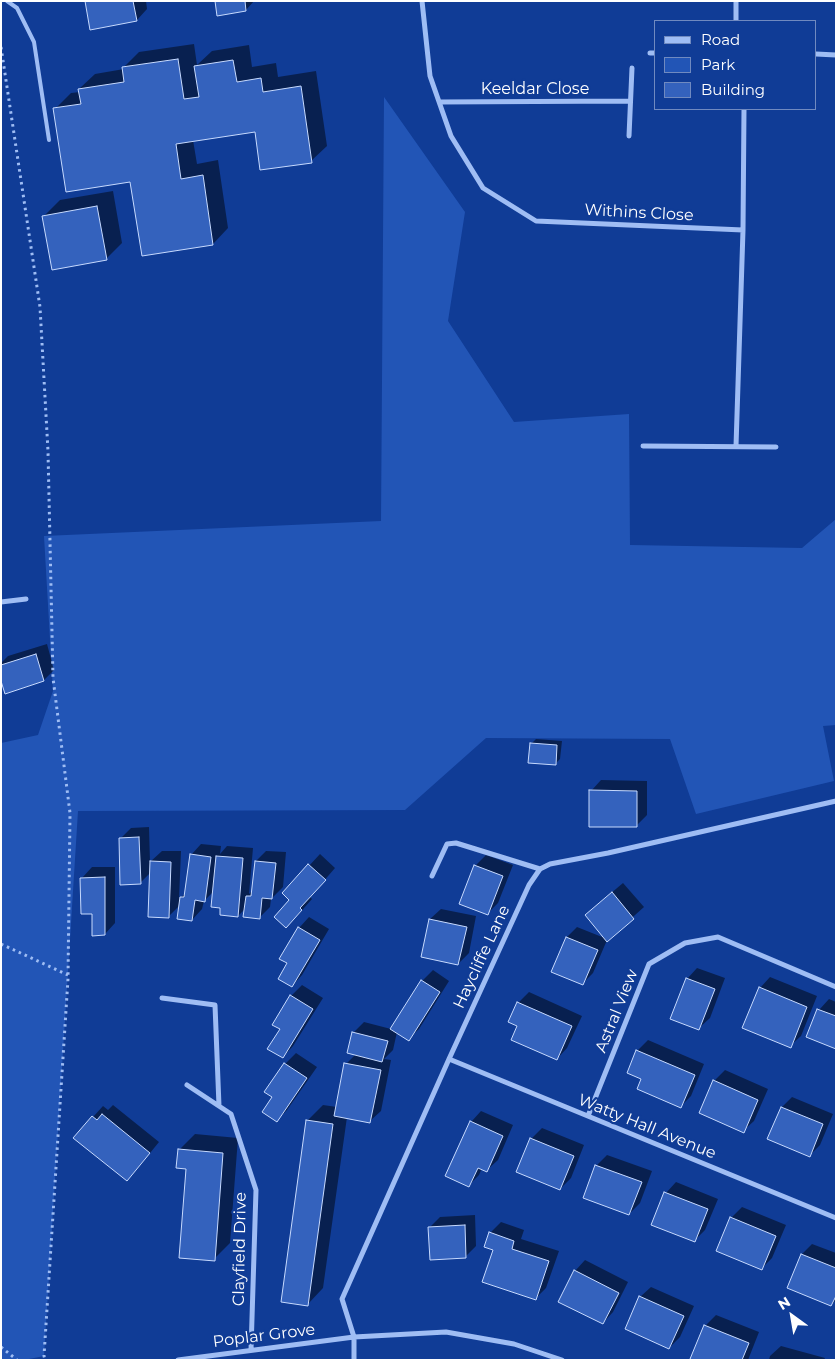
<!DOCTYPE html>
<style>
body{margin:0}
#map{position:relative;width:837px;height:1361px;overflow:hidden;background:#103c96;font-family:Montserrat,sans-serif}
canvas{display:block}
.frame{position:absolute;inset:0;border:2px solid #fff;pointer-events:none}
.legend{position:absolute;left:654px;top:20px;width:162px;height:90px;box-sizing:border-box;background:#103c96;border:1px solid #708ac0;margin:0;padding:6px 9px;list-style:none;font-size:15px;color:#fff}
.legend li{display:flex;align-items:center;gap:10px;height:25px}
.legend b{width:25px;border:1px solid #708ac0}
.north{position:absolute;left:767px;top:1291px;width:50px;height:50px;-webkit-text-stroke:4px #103c96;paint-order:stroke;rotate:328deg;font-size:14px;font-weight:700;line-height:20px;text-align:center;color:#fff}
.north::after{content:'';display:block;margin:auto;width:18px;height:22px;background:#fff;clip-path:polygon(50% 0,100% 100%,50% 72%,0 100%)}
</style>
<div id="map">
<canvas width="837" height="1361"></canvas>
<div class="frame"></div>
<ul class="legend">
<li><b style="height:6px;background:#9fbdf4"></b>Road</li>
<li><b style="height:14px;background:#2255b6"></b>Park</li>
<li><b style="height:14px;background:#3462bd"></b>Building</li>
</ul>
<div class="north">N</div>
</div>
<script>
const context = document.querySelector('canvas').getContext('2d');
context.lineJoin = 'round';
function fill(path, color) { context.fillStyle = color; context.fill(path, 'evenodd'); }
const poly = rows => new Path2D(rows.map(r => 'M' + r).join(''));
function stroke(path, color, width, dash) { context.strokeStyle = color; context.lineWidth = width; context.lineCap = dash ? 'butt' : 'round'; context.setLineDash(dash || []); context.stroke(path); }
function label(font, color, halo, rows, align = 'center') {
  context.font = font + ' Montserrat,sans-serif'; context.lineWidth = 4.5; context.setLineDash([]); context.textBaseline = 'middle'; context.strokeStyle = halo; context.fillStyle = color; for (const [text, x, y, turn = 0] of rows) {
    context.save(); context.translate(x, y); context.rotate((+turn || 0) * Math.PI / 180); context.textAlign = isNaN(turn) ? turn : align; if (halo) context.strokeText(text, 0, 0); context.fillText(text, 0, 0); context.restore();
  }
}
fill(poly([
 [384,97,465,212,448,321,514,422,629,414,630,545,802,548,836,519,836,725,823,726,834,781,696,814,670,739,486,738,405,810,78,811,44,1356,24,1360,1,1360,1,743,38,735,53,691,44,536,381,521]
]), '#2255b6');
fill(poly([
 [86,1,146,1,147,9,137,20,91,29],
 [216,1,254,1,246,10],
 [194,44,197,65,212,51,249,45,252,67,276,63,278,77,316,71,327,146,311,161,256,131,193,140,197,164,218,160,228,228,213,244,131,181,55,109,71,93,80,92,79,89,95,74,124,69,123,68,139,52],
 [113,191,122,243,106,259,44,216,60,200],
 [47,644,54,670,44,680,1,677,1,663,8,656],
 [536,739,562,741,560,759,555,764,531,744],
 [601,780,647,781,647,815,636,826,591,791],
 [149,827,150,862,162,851,181,851,179,899,186,893,191,855,201,844,221,846,220,854,227,846,253,848,249,894,253,890,256,861,266,851,286,852,283,887,271,899,270,907,260,917,246,908,238,916,222,907,214,891,204,901,202,909,192,920,180,905,168,917,151,872,140,883,120,839,131,828],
 [320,854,335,868,310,897,312,899,297,916,291,899,284,893],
 [486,855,513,865,498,903,488,913,475,866],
 [92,867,115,867,115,923,105,934,93,913,82,878],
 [623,883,644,907,607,940,593,973,582,984,567,937,577,927,607,939,597,905],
 [441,909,476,916,469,953,458,964,423,956,430,919],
 [309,917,329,929,302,975,292,986,299,928],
 [697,968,725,978,710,1018,699,1028,687,979],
 [433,970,449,981,419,1029,408,1039,397,1032,393,1050,384,1059,391,1060,381,1111,370,1121,347,1117,323,1288,308,1304,307,1121,323,1105,337,1107,346,1064,356,1054,353,1033,364,1022,391,1029,422,981],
 [770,977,817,996,801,1036,790,1046,760,988],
 [302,985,323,998,293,1046,283,1057,281,1029,274,1024,291,996],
 [529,992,582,1016,567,1048,557,1059,518,1003],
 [829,999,836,1002,836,1047,808,1036,819,1010],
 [648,1040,704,1064,691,1096,680,1107,643,1078,637,1051],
 [296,1053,317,1067,287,1110,277,1120,274,1097,266,1092,285,1064],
 [725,1070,768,1089,754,1121,743,1131,714,1081],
 [792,1097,833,1114,820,1145,810,1155,782,1107],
 [113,1105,159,1142,137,1169,127,1180,93,1117,103,1106,108,1110],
 [481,1111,513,1125,498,1160,487,1170,482,1168,479,1175,469,1185,471,1122],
 [542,1128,584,1145,571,1178,560,1189,531,1139],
 [195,1134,238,1138,230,1243,214,1259,187,1167,179,1150],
 [607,1155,652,1171,640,1203,629,1214,585,1197,597,1165],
 [676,1182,718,1199,705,1230,694,1241,666,1193],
 [742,1207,786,1225,772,1258,762,1268,731,1218],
 [475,1215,476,1246,465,1257,430,1227,440,1217],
 [501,1222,524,1230,521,1239,559,1251,546,1288,536,1298,495,1249,490,1233],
 [812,1244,836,1253,836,1300,831,1305,802,1254],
 [585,1260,628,1282,613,1312,603,1323,575,1271],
 [651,1287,694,1306,680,1337,669,1348,640,1297],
 [716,1315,759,1332,748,1360,696,1360,705,1326],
 [781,1346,825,1358,824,1360,769,1360,770,1356]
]), '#0007');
const building = poly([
 [85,1,133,1,137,21,90,30,85,1],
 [215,1,245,1,246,11,217,16,215,1],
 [178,59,184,99,199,97,194,66,233,60,237,82,261,78,263,92,301,86,312,163,260,170,255,132,176,144,181,179,203,175,213,245,142,256,130,182,66,192,53,108,81,104,78,89,124,82,122,67,178,59],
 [97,206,107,260,52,270,42,216,97,206],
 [36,654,44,681,5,694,1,681,1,665,36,654],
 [530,743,557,745,556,765,528,763,530,743],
 [589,790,637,791,637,827,589,827,589,790],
 [139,837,141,884,120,885,119,838,139,837],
 [190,854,211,857,205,902,195,900,192,921,177,919,180,897,184,897,190,854],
 [216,856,243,858,238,917,220,915,220,908,211,907,216,856],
 [150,861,171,862,169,918,148,917,150,861],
 [255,861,276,863,272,899,262,898,260,919,243,917,246,896,251,896,255,861],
 [308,864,326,880,300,908,302,910,286,928,274,917,289,900,282,893,308,864],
 [474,865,503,876,488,915,459,904,474,865],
 [105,877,105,935,92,936,92,914,81,914,80,878,105,877],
 [612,892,634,919,607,942,585,915,612,892],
 [429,919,467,927,458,965,421,957,429,919],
 [298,927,320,940,292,987,278,979,287,963,279,959,298,927],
 [566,937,598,950,583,985,551,972,566,937],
 [686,978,715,989,699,1030,670,1019,686,978],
 [421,980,440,992,409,1041,390,1029,421,980],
 [759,987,807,1007,791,1048,742,1028,759,987],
 [290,995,313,1009,283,1058,267,1049,280,1029,272,1025,290,995],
 [517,1002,572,1026,557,1060,511,1040,517,1026,508,1022,517,1002],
 [817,1009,836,1016,836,1049,806,1037,817,1009],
 [352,1032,388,1041,382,1062,347,1053,352,1032],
 [636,1050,695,1075,681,1108,637,1089,641,1079,627,1073,636,1050],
 [284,1063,307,1078,277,1122,262,1112,272,1097,264,1092,284,1063],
 [344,1063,381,1070,370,1123,334,1116,344,1063],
 [713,1080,758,1100,744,1133,699,1113,713,1080],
 [781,1107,823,1124,810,1157,767,1139,781,1107],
 [102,1114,150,1153,127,1181,73,1138,92,1116,97,1120,102,1114],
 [306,1120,333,1124,308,1306,281,1302,306,1120],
 [470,1121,503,1136,487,1172,478,1168,469,1187,445,1176,470,1121],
 [530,1138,574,1156,560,1190,516,1172,530,1138],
 [178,1149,223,1153,215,1261,179,1258,186,1169,176,1168,178,1149],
 [595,1165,642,1182,629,1215,583,1198,595,1165],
 [664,1192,708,1209,695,1242,651,1225,664,1192],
 [730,1217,776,1236,762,1270,716,1251,730,1217],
 [465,1225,466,1258,430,1260,428,1227,465,1225],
 [489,1232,514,1241,512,1249,549,1261,536,1300,482,1282,493,1250,484,1247,489,1232],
 [801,1254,836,1268,836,1296,831,1306,787,1288,801,1254],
 [574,1270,619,1293,603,1324,558,1302,574,1270],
 [639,1296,684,1316,669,1349,625,1329,639,1296],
 [704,1325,749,1343,742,1360,693,1360,690,1359,704,1325]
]);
fill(building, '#3462bd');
stroke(building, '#c7dafe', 1);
stroke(poly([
 [1,47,40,307,48,451,53,678,70,813,68,979,44,1356,45,1360],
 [1,944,68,975],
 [1,1347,17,1360]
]), '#9fbdf4', 3, [2.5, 4]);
stroke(poly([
 [7,1,17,8,34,42,49,140]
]), '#9fbdf4', 4);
stroke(poly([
 [422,1,430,76,451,136,483,188,536,221,743,230,744,109],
 [736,21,736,1],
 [650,53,656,53],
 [816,54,836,55],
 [439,102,630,101],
 [629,136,632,68],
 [643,446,776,447],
 [736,446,743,230],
 [1,602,26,599],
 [432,876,447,844,456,843,540,869],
 [162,998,215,1005,219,1106],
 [449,1059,836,1218],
 [187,1085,231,1114,256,1190,251,1350],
 [588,1116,649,964,685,943,718,937,836,987],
 [178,1360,354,1337,446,1332,514,1344,562,1360],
 [354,1360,354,1337,342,1299,449,1059,529,885,540,869,550,864,608,853,836,801]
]), '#9fbdf4', 5);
label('16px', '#fff', '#103c96', [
 ["Keeldar Close",535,89],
 ["Withins Close",639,213,3],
 ["Haycliffe Lane",482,957,-65],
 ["Astral View",617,1011,-68],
 ["Watty Hall Avenue",647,1127,22],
 ["Clayfield Drive",240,1249,-89],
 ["Poplar Grove",264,1336,-7]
]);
</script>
